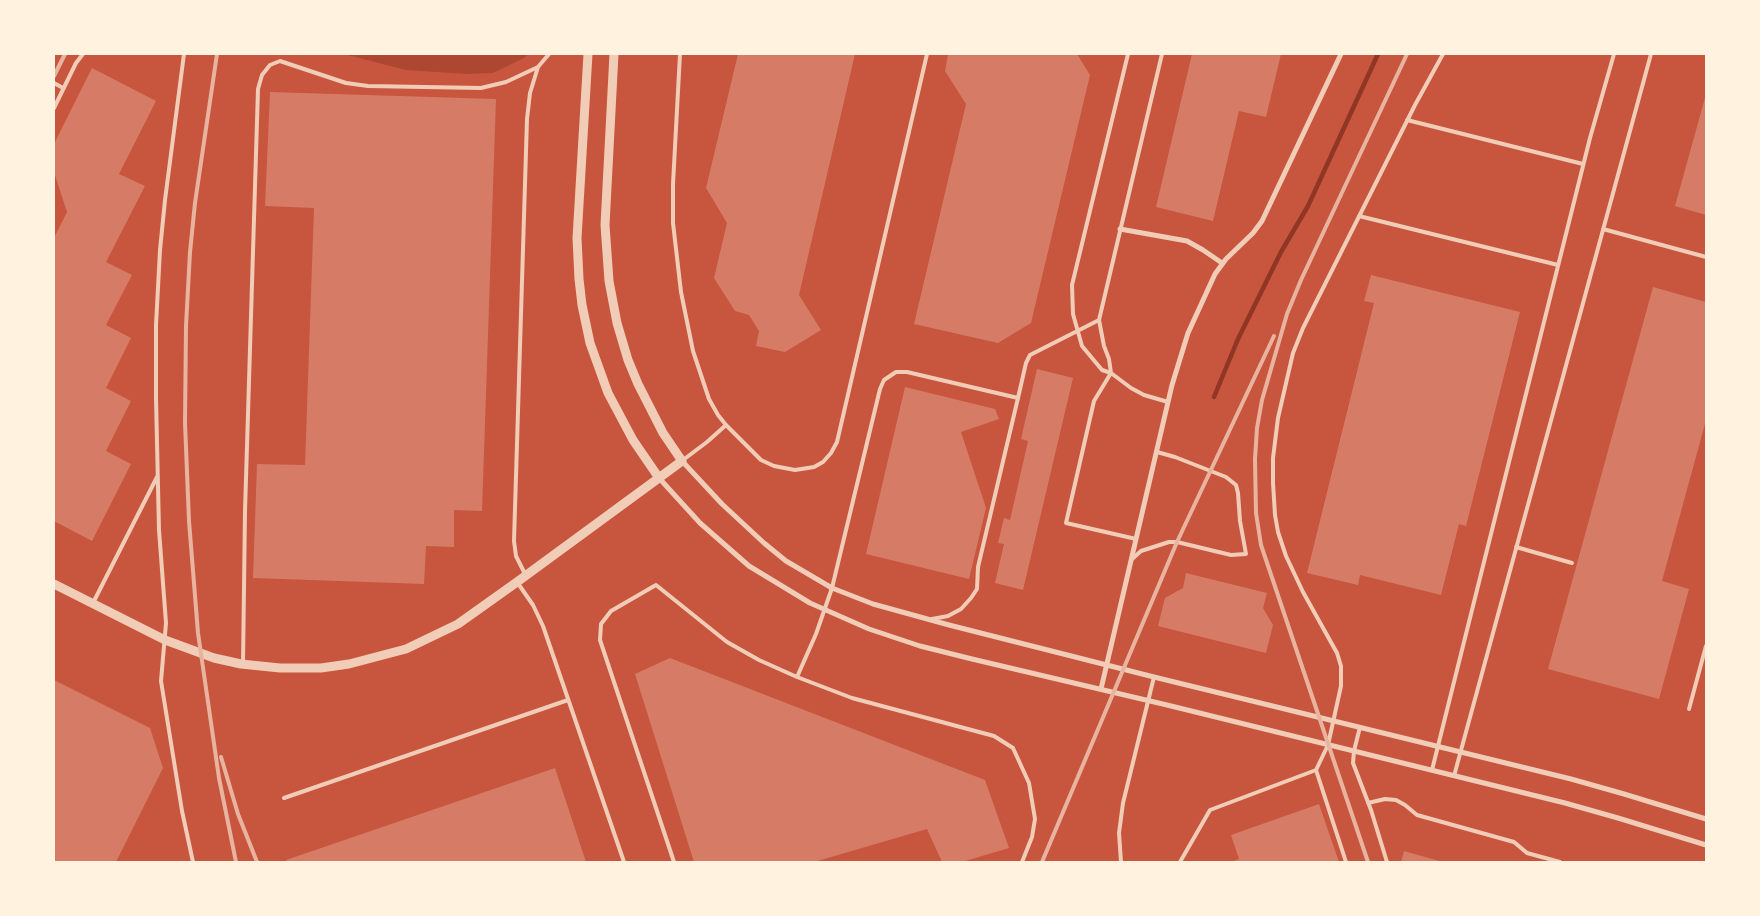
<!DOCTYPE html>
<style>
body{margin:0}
#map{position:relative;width:1760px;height:916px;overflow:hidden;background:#c8553d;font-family:Manrope,sans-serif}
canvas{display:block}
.frame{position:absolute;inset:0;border:55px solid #fff3e0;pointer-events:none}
</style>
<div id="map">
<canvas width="1760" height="916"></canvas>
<div class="frame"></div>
</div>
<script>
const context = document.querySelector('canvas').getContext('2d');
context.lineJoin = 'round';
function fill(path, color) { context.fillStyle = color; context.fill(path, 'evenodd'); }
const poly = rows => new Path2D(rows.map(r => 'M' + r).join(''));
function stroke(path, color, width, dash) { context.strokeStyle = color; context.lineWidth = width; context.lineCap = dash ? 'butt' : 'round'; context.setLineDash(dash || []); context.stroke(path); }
fill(poly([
 [344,54,529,54,524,58,493,73,467,74,406,70]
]), '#ae4732');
stroke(poly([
 [1214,397,1238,339,1281,252,1308,206,1378,54]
]), '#8f3625', 4.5);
fill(poly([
 [738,54,855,54,799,295,821,330,785,352,756,346,759,331,749,315,735,311,714,278,727,223,706,188],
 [948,54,1077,54,1090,75,1031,323,998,343,914,324,966,104,945,71],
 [1192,54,1281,54,1266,117,1239,111,1213,221,1156,207],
 [92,68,156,101,119,174,145,186,106,262,132,275,106,325,131,338,106,388,131,401,106,451,131,464,92,541,54,521,54,238,67,212,54,172,54,144],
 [270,92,496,99,482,511,454,510,454,547,426,546,424,584,253,578,257,464,305,465,314,208,265,206],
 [1706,94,1706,215,1675,206],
 [1371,275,1520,312,1466,526,1459,524,1441,595,1360,575,1358,585,1307,573,1374,303,1364,301],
 [1653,287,1706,302,1706,420,1662,581,1689,589,1659,699,1548,669],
 [1037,369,1073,378,1023,590,995,583,1004,544,998,543,1004,518,1010,520,1028,441,1021,439],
 [905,387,995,409,999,419,961,432,986,508,969,579,866,554],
 [1186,573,1267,593,1263,608,1273,625,1266,653,1158,626,1165,598,1183,588],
 [670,658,985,780,1009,848,962,862,942,862,927,829,814,862,694,862,635,674],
 [54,680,150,728,163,768,116,862,54,862],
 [555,768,586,862,287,862,286,860],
 [1319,804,1339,862,1231,862,1239,859,1231,835],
 [1404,851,1443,862,1401,862]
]), '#d67c66');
stroke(poly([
 [184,54,165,200,160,250,156,325,156,398,159,530,166,623,161,681,182,811,193,862],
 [680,54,673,184,673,223,681,292,693,351,709,399,718,415,726,425,761,460,774,466,795,470,814,467,823,462,831,453,837,442,927,54],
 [1128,54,1072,285,1073,314,1082,346,1102,370,1111,373,1109,359,1104,346,1099,320,1162,54],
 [54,83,63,88],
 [54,108,76,63,83,54],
 [1407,120,1583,164],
 [1359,216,1558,265],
 [1603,229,1706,257],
 [683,460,707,442,726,425],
 [1136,539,1066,523,1094,401,1111,373,1131,388,1144,395,1168,402],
 [1516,547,1572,563],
 [1131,560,1141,551,1169,542,1177,542,1231,555,1246,554,1240,521,1238,493,1236,485,1226,477,1175,457,1157,452],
 [526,576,516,556,514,541,527,119,530,93,538,67],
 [517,582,533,605,543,626,624,862],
 [93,603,157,477],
 [932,619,948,616,961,609,971,598,977,589,978,567,1018,398],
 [243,664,245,511,258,89,262,75,270,65,280,61,346,83,368,86,481,88,506,82,538,67,549,54],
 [797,677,816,634,832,588,880,389,884,380,896,372,907,372,1018,398,1026,363,1030,355,1099,320],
 [1689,709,1706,646],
 [1360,727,1354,751,1353,763,1371,810,1387,862],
 [1316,770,1346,862],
 [1432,770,1590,138,1614,54],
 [1454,776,1651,54],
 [284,798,568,700],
 [1368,803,1385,799,1396,800,1405,805,1417,815,1514,842,1527,853,1560,862],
 [674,862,600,640,601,624,611,611,656,585,727,642,759,660,797,677,852,698,994,736,1013,748,1029,783,1035,819,1032,837,1022,862],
 [1121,862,1119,833,1123,803,1154,677],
 [1180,862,1210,810,1316,770,1328,745,1341,686,1341,666,1337,653,1303,592,1286,556,1278,532,1275,515,1273,483,1273,458,1278,418,1293,353,1303,328,1415,105,1443,54]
]), '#f1ccb7', 4);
stroke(poly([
 [1120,229,1187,241,1203,250,1222,263],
 [682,461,722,504,764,543,786,561,832,588,873,604,949,625,1154,677,1571,779,1624,794,1706,819],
 [659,478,700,523,749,566,810,603,869,629,920,646,972,659,1167,705,1565,803,1618,818,1706,845],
 [1101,689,1172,385,1188,333,1215,274,1226,259,1253,233,1262,221,1341,54]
]), '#f1ccb7', 5);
stroke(poly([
 [588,54,577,238,579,279,582,305,590,343,608,393,633,440,659,478],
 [54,584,165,640,214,658,241,664,280,668,321,668,349,664,406,649,458,624,517,582,682,461,663,433,638,384,628,360,617,323,609,281,605,225,614,54]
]), '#f1ccb7', 9);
stroke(poly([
 [217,54,195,203,190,252,186,326,185,423,189,521,198,633,219,778,236,862],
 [54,76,65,54],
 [221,757,238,814,257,862],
 [1042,862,1177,542,1274,336],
 [1368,862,1261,545,1256,513,1255,459,1257,428,1262,400,1287,314,1301,280,1407,54]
]), '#e9b49f', 4);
</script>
